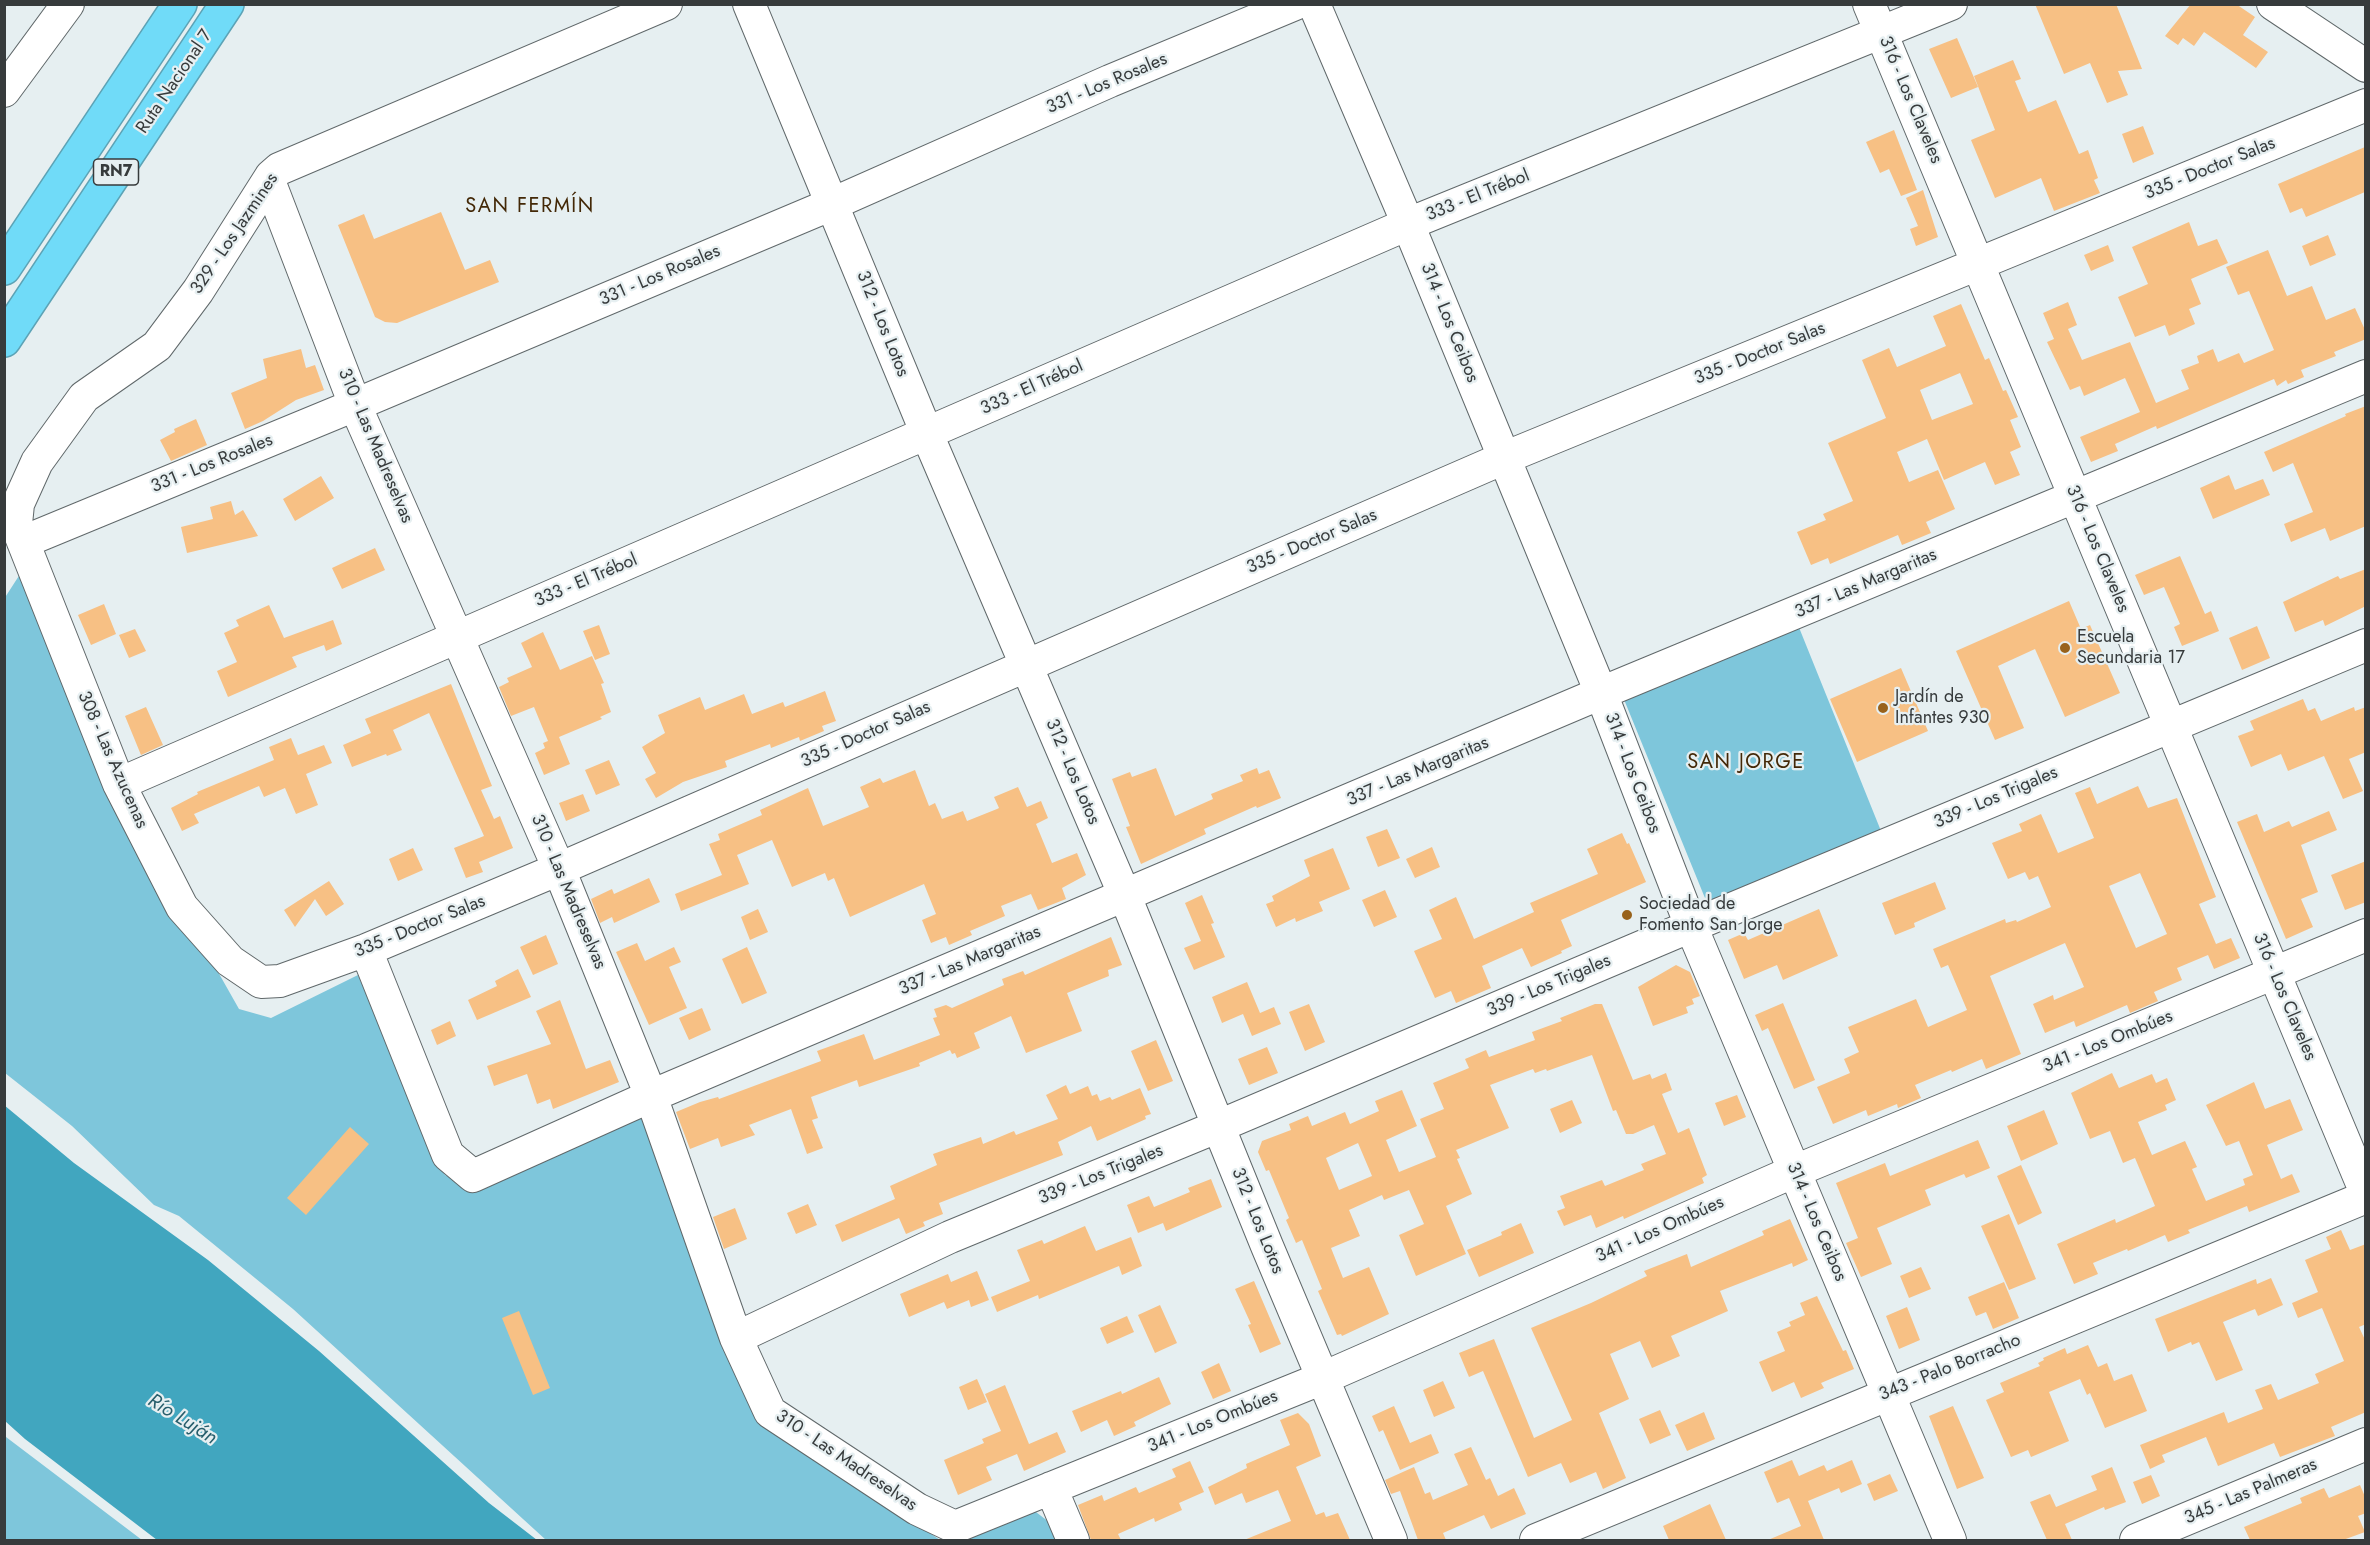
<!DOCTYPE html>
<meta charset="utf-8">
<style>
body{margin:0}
#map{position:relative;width:2370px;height:1545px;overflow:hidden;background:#e6eff1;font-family:Jost,sans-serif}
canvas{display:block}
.frame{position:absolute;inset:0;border:6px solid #373b3c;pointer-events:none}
</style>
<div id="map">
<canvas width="2370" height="1545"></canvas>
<div class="frame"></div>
</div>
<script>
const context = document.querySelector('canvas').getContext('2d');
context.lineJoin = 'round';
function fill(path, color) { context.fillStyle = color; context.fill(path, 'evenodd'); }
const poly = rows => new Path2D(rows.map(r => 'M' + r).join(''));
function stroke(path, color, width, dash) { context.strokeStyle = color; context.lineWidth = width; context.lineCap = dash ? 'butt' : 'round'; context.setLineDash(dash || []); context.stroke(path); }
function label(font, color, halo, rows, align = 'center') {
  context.font = font + ' Jost,sans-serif'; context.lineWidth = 4.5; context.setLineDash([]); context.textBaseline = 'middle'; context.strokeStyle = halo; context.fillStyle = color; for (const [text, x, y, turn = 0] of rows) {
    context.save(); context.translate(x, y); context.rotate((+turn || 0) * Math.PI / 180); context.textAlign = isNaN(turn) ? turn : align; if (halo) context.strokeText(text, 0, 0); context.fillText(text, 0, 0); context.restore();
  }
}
fill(poly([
 [24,568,209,956,239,1009,271,1018,358,975,413,1105,445,1175,469,1186,646,1112,796,1443,940,1540,546,1540,293,1309,179,1216,154,1205,72,1126,5,1073,4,599],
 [1798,625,1881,831,1707,903,1623,697],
 [5,1436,6,1437,142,1540,5,1540],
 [1032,1509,1049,1522,1059,1540,953,1540]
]), '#7ec6db');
fill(poly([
 [4,1105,74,1163,208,1260,319,1351,489,1503,537,1540,157,1540,25,1439,5,1421]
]), '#41a6bf');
fill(poly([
 [2035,4,2116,4,2142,69,2118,71,2128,95,2107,103,2090,63,2064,74],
 [2191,4,2236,4,2255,17,2243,35,2268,52,2256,68,2204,32,2194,46,2183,38,2178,45,2165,36],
 [1957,38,1978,87,1951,98,1929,49],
 [2013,60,2021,79,2015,81,2028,112,2056,100,2079,154,2088,150,2098,178,2094,180,2100,193,2054,211,2041,178,1995,198,1971,140,1995,130,1974,76],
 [2143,126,2154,154,2133,163,2122,134],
 [1894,130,1917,190,1901,196,1889,169,1880,173,1866,142],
 [2365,147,2365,192,2306,217,2302,208,2290,213,2278,184],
 [1923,190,1938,237,1916,246,1910,229,1918,226,1906,198],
 [441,212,465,270,490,260,499,282,397,323,385,322,375,317,338,225,364,214,374,239],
 [2189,222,2198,246,2217,239,2228,263,2191,279,2201,304,2189,309,2195,324,2169,336,2165,325,2135,337,2118,297,2148,284,2132,247],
 [2328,235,2336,255,2310,266,2302,246],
 [2108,245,2114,261,2091,271,2084,255],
 [2268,250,2287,296,2312,286,2326,320,2355,308,2366,332,2366,339,2334,352,2336,356,2301,370,2304,377,2288,384,2286,380,2277,386,2274,379,2157,429,2156,426,2115,444,2118,451,2091,462,2080,437,2140,412,2125,378,2084,396,2080,386,2070,390,2047,342,2054,339,2043,313,2068,302,2077,325,2068,329,2082,360,2130,342,2156,403,2189,389,2181,370,2199,363,2197,356,2213,349,2218,362,2239,353,2244,363,2274,350,2249,291,2238,295,2226,267],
 [1961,304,1985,360,1989,358,2003,391,2006,390,2018,417,2010,420,2021,447,2010,452,2020,475,1995,485,1985,462,1944,480,1927,439,1897,452,1909,482,1938,470,1955,509,1926,522,1931,533,1902,545,1898,535,1830,564,1828,558,1811,565,1797,532,1826,520,1823,514,1853,501,1828,443,1886,418,1862,360,1889,348,1897,367,1946,346,1933,316],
 [1960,373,1973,404,1932,420,1920,390],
 [301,349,306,368,315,365,324,390,296,400,263,421,245,429,231,393,267,378,263,359],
 [2366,406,2366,526,2330,541,2325,528,2291,542,2284,524,2313,512,2293,463,2273,472,2264,452,2346,416,2345,414],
 [196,419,207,445,171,461,160,440,175,432,174,429],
 [2229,475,2235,490,2263,479,2270,495,2213,519,2200,488],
 [321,476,334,498,295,521,283,499],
 [231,501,235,515,243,510,258,536,187,553,181,527,213,519,210,507],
 [375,548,385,570,342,589,332,568],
 [2180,556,2205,614,2211,611,2219,631,2182,646,2174,627,2180,624,2164,587,2144,595,2135,575],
 [2366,569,2366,606,2325,626,2323,620,2295,632,2283,602,2338,576,2340,579],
 [2069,601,2081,629,2090,625,2120,693,2065,717,2035,649,1998,666,2024,728,1995,740,1956,651],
 [104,604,116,634,91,645,78,615],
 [269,605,284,638,333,620,342,644,326,651,324,645,292,657,297,667,228,697,217,671,237,662,224,633,239,626,236,620],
 [599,625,610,654,595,660,583,631],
 [2257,626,2270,658,2242,670,2229,638],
 [135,629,146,651,129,658,119,635],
 [543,632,560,670,592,656,604,683,601,684,611,712,600,717,602,719,559,737,570,764,544,775,535,753,545,748,543,743,548,741,534,707,511,716,499,687,509,682,507,678,532,667,521,643],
 [1901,668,1928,731,1857,762,1830,699],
 [451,684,492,786,481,790,494,819,500,816,513,848,479,862,483,872,466,878,454,848,484,836,429,713,393,730,402,750,387,756,386,754,352,767,343,745,371,733,365,719],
 [825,691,836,721,822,726,824,731,800,741,799,737,771,748,770,744,725,761,727,767,683,782,656,798,645,779,656,773,642,747,665,733,658,715,700,697,705,710,744,694,752,714,783,702,785,707],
 [2303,699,2308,711,2315,708,2321,721,2354,707,2355,711,2366,707,2366,752,2349,759,2363,791,2343,799,2324,756,2288,771,2281,754,2251,767,2238,736,2254,730,2250,721],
 [146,707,163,745,141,755,125,716],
 [291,738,298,755,324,745,332,763,306,774,318,805,296,814,285,788,264,797,259,786,194,814,199,823,182,831,171,808,198,794,197,792,274,760,269,747],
 [609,760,620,785,596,795,585,770],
 [1156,768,1175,816,1213,799,1211,794,1243,781,1240,775,1257,768,1259,774,1269,770,1281,798,1257,808,1256,806,1204,829,1206,834,1141,864,1126,827,1130,826,1112,779,1130,772,1132,777],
 [915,770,929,806,935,803,942,819,963,811,967,821,997,809,999,808,994,797,1018,787,1027,807,1041,801,1048,818,1036,824,1052,863,1077,853,1086,875,1062,888,1066,899,1038,910,1031,894,1001,906,1005,916,970,931,972,935,949,945,946,937,931,943,922,920,936,914,924,884,850,917,834,878,828,881,825,873,792,887,772,840,737,855,749,884,681,911,675,894,722,875,709,844,720,840,718,834,762,815,760,810,808,788,823,826,869,807,860,787,880,778,883,783],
 [2138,786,2148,808,2177,798,2216,897,2199,904,2216,944,2231,938,2240,958,2214,969,2208,955,2177,968,2182,980,2154,992,2158,1001,2130,1013,2127,1005,2076,1027,2074,1021,2045,1033,2033,1004,2053,995,2054,1000,2084,987,2065,943,1990,976,2021,1054,1986,1069,1982,1059,1952,1072,1951,1070,1915,1085,1921,1098,1898,1108,1897,1104,1868,1116,1866,1110,1833,1124,1817,1087,1850,1073,1844,1059,1859,1052,1848,1027,1916,999,1928,1027,1967,1010,1948,965,1941,968,1933,949,2005,919,2006,923,2016,920,2017,922,2051,907,2038,876,2029,880,2025,872,2008,879,1992,843,2022,831,2019,824,2041,814,2058,853,2094,838,2075,793,2090,787,2097,804],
 [2140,873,2167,934,2136,948,2109,886],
 [583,794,590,811,566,821,559,803],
 [2329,811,2337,830,2301,845,2318,892,2301,899,2313,927,2286,939,2237,822,2257,814,2264,832,2289,821,2292,827],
 [1387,829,1400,858,1378,867,1366,837],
 [1622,833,1627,844,1629,843,1646,882,1561,920,1572,946,1561,951,1562,953,1531,967,1522,948,1482,966,1491,988,1456,1003,1451,991,1435,998,1414,951,1442,939,1429,910,1456,897,1474,939,1534,912,1530,903,1598,874,1587,849],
 [1432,847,1440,867,1415,878,1406,859],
 [413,848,423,870,398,881,389,859],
 [1333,848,1350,889,1319,902,1323,911,1296,922,1295,918,1276,927,1266,904,1274,901,1272,896,1310,876,1304,860],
 [2366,861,2366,902,2345,910,2331,875],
 [649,878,660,902,614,923,612,917,600,923,591,899,612,889,614,894],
 [329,881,344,904,326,916,315,899,295,927,284,910],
 [1935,882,1946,909,1914,923,1915,927,1895,935,1882,903],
 [1385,890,1397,917,1374,927,1362,900],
 [1202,895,1214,923,1211,924,1225,957,1194,970,1184,948,1201,941,1185,903],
 [758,909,768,932,750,940,741,917],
 [1819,909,1838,956,1783,980,1777,965,1744,979,1728,940,1744,933,1748,940],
 [546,935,558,964,533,975,520,947],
 [1111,937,1122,965,1108,970,1109,976,1067,993,1082,1031,1026,1053,1011,1016,974,1033,980,1048,957,1058,955,1053,952,1054,950,1050,919,1063,920,1066,859,1087,857,1080,811,1097,818,1118,812,1120,823,1148,807,1154,791,1109,749,1125,755,1135,721,1147,718,1138,690,1149,676,1112,700,1102,718,1097,719,1099,821,1061,817,1051,864,1034,874,1060,940,1035,933,1018,937,1017,934,1009,946,1005,952,1008,1004,985,1002,979,1023,971,1025,975],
 [637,943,645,961,674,947,681,962,669,967,687,1008,649,1025,616,952],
 [747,947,767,993,742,1004,722,959],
 [1676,965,1690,972,1700,996,1692,999,1694,1004,1686,1007,1688,1013,1653,1026,1638,987],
 [518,969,531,997,477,1020,468,1000,497,986,495,981],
 [1247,982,1260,1013,1274,1007,1281,1024,1252,1036,1243,1014,1222,1023,1212,997],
 [560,1000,586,1069,610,1060,619,1082,553,1109,550,1099,537,1104,527,1074,494,1086,487,1066,551,1044,536,1011],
 [1783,1003,1815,1080,1794,1089,1768,1028,1762,1031,1755,1015],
 [1309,1004,1325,1042,1305,1051,1289,1012],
 [1595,1004,1602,1004,1633,1080,1650,1074,1652,1079,1666,1073,1672,1090,1662,1094,1678,1133,1689,1128,1707,1175,1702,1178,1704,1183,1624,1219,1623,1216,1596,1228,1591,1215,1564,1226,1557,1211,1565,1208,1560,1196,1602,1180,1605,1186,1644,1170,1641,1164,1666,1154,1654,1125,1633,1134,1626,1134,1616,1110,1613,1111,1592,1055,1547,1071,1546,1069,1535,1073,1533,1069,1490,1085,1509,1128,1456,1150,1460,1158,1457,1159,1472,1194,1446,1206,1466,1254,1416,1276,1399,1235,1424,1224,1409,1190,1384,1200,1382,1195,1349,1210,1360,1236,1331,1248,1343,1278,1369,1267,1389,1314,1342,1336,1341,1334,1337,1335,1318,1291,1322,1289,1302,1240,1296,1243,1286,1220,1289,1218,1269,1170,1266,1171,1258,1152,1262,1141,1291,1130,1289,1124,1308,1116,1312,1126,1345,1112,1350,1124,1379,1111,1375,1101,1402,1090,1417,1126,1386,1140,1399,1172,1436,1157,1420,1119,1444,1109,1433,1083,1469,1068,1465,1059,1486,1050,1489,1057,1535,1040,1532,1032,1562,1021,1560,1018],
 [1358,1143,1372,1176,1339,1190,1326,1158],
 [702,1008,711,1030,689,1040,679,1018],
 [450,1021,456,1036,437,1045,431,1030],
 [1156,1040,1173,1081,1148,1091,1131,1051],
 [1267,1047,1278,1073,1249,1085,1238,1059],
 [2112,1073,2119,1088,2152,1074,2156,1083,2167,1078,2176,1100,2165,1105,2167,1110,2138,1122,2152,1155,2185,1141,2197,1167,2192,1169,2206,1201,2245,1185,2243,1179,2253,1175,2239,1141,2226,1146,2206,1105,2254,1082,2265,1109,2290,1099,2303,1130,2267,1145,2281,1179,2292,1174,2300,1192,2249,1212,2247,1206,2188,1230,2190,1233,2168,1242,2165,1235,2128,1251,2127,1249,2093,1263,2098,1274,2074,1284,2057,1244,2115,1219,2116,1223,2155,1206,2135,1158,2123,1163,2110,1131,2090,1139,2071,1093],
 [1066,1085,1070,1094,1088,1086,1092,1096,1097,1094,1100,1101,1110,1097,1112,1100,1140,1088,1151,1114,1145,1116,1146,1119,1097,1141,1091,1126,1058,1142,1063,1155,939,1203,943,1214,923,1222,925,1226,906,1234,899,1218,842,1242,835,1225,895,1199,890,1186,937,1165,933,1154,981,1137,983,1144,1014,1131,1016,1135,1058,1119,1046,1095],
 [1737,1095,1746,1117,1724,1126,1715,1103],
 [1572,1100,1582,1123,1560,1133,1550,1109],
 [2044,1110,2058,1144,2021,1161,2007,1126],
 [350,1127,369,1144,306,1215,287,1198],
 [1978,1140,1990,1168,1966,1178,1964,1174,1925,1190,1931,1205,1877,1228,1892,1264,1861,1277,1846,1243,1858,1238,1836,1183,1885,1163,1890,1176],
 [2021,1165,2042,1213,2018,1225,1997,1176],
 [1211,1179,1222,1207,1166,1231,1163,1223,1138,1233,1127,1205,1149,1196,1154,1207,1190,1192,1188,1188],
 [808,1204,817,1225,796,1234,787,1213],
 [735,1208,747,1239,724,1249,713,1217],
 [2009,1214,2036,1279,2009,1290,1981,1226],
 [1790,1219,1808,1260,1793,1267,1792,1263,1720,1291,1728,1311,1671,1336,1680,1356,1652,1368,1640,1341,1610,1354,1629,1399,1599,1413,1626,1478,1603,1489,1596,1472,1570,1483,1561,1463,1528,1477,1483,1371,1469,1377,1459,1353,1494,1339,1534,1438,1572,1420,1531,1328,1591,1303,1647,1276,1644,1271,1687,1254,1691,1267,1764,1235,1762,1231],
 [1521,1223,1534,1253,1479,1277,1467,1250,1502,1235,1501,1232],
 [1085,1226,1096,1251,1131,1237,1142,1266,1122,1275,1119,1266,1039,1299,1038,1295,997,1312,991,1297,1030,1281,1017,1250,1042,1240,1044,1244],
 [2341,1230,2350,1250,2366,1244,2366,1324,2359,1327,2366,1342,2366,1412,2331,1427,2335,1436,2280,1457,2274,1443,2218,1466,2206,1437,2162,1455,2165,1462,2150,1469,2140,1445,2224,1412,2228,1423,2263,1409,2255,1390,2271,1384,2278,1400,2319,1383,2315,1374,2344,1361,2322,1308,2298,1318,2292,1303,2318,1292,2305,1260,2331,1249,2326,1237],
 [1921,1267,1931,1289,1909,1298,1900,1276],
 [977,1271,989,1300,971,1307,969,1300,947,1309,944,1302,909,1317,900,1294,948,1274,951,1282],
 [2271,1278,2283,1305,2258,1316,2255,1309,2223,1322,2243,1370,2216,1381,2199,1342,2192,1345,2191,1342,2168,1352,2155,1319,2256,1279,2257,1284],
 [1254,1281,1281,1344,1260,1353,1248,1325,1251,1324,1235,1289],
 [2004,1282,2019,1318,1993,1329,1986,1312,1976,1316,1968,1297],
 [1817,1296,1843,1351,1846,1350,1854,1369,1821,1383,1824,1388,1801,1398,1794,1382,1772,1392,1759,1362,1785,1351,1777,1332,1791,1326,1789,1322,1805,1315,1800,1303],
 [1160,1305,1177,1343,1155,1353,1138,1315],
 [1907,1307,1920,1340,1899,1349,1886,1316],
 [519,1311,550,1388,533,1395,502,1318],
 [1127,1316,1134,1332,1107,1344,1100,1328],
 [2088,1345,2098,1367,2107,1363,2114,1381,2132,1374,2147,1411,2105,1428,2090,1393,2087,1395,2080,1379,2049,1392,2069,1441,2031,1457,2028,1450,2011,1457,1986,1400,2004,1392,2000,1383,2040,1366,2038,1363,2044,1360,2043,1358,2065,1348,2067,1354],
 [1219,1363,1231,1391,1213,1399,1201,1372],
 [1159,1377,1171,1404,1134,1422,1136,1426,1114,1436,1107,1420,1081,1432,1072,1411,1121,1391,1122,1394],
 [977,1379,987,1402,968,1410,959,1387],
 [1443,1381,1455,1408,1434,1417,1423,1390],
 [1005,1385,1029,1444,1057,1432,1066,1452,1024,1471,1017,1454,986,1467,992,1480,958,1495,944,1460,984,1443,982,1439,1001,1431,985,1394],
 [1394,1406,1410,1443,1431,1434,1439,1453,1400,1470,1383,1430,1379,1432,1372,1416],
 [1953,1406,1984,1478,1957,1489,1929,1416],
 [1660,1410,1671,1435,1650,1444,1639,1419],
 [1704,1412,1715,1439,1687,1451,1675,1425],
 [1298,1413,1309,1424,1321,1456,1296,1467,1316,1515,1324,1512,1326,1517,1338,1513,1350,1540,1244,1540,1291,1521,1278,1490,1246,1503,1242,1493,1215,1505,1208,1487,1247,1468,1246,1464,1290,1445,1280,1420],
 [1471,1447,1486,1480,1490,1478,1498,1496,1514,1488,1526,1514,1491,1529,1484,1515,1443,1533,1446,1540,1418,1540,1400,1491,1391,1494,1385,1480,1414,1467,1425,1494,1430,1492,1433,1500,1468,1485,1454,1454],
 [1792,1460,1799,1476,1824,1465,1827,1471,1852,1460,1862,1484,1841,1493,1839,1488,1808,1501,1824,1540,1768,1540,1801,1526,1789,1498,1777,1503,1764,1472],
 [1190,1461,1204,1492,1179,1503,1182,1510,1155,1522,1154,1518,1118,1534,1121,1540,1091,1540,1078,1505,1102,1495,1104,1501,1136,1487,1139,1493,1176,1477,1172,1469],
 [2112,1467,2126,1502,2105,1510,2104,1507,2065,1524,2072,1540,2047,1540,2030,1502,2050,1494,2056,1507,2097,1490,2091,1476],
 [1890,1474,1898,1491,1874,1501,1867,1484],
 [2151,1475,2160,1496,2142,1504,2133,1482],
 [2360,1485,2366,1499,2366,1513,2358,1516,2365,1532,2343,1540,2250,1540,2244,1527,2302,1503,2300,1498,2324,1488,2329,1498],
 [1710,1504,1726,1540,1669,1540,1663,1526]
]), '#f7c084');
const minor = poly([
 [666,4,279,169,271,176,198,291,157,346,84,397,37,462,18,504,16,524,119,784,182,907,230,961,261,982,280,981,366,950,559,869,1504,458,2366,105],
 [749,4,927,434,1125,896,1267,1246,1391,1540],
 [1314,4,1408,224,1601,693,1691,926,1950,1540],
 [1869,4,2366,1193],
 [2273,4,2366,66],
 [4,91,68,4],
 [271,176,271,186,355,405,559,869,651,1096,736,1338,770,1412,917,1509,955,1527,1323,1378,1795,1171,2366,935],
 [23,542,355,405,832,204,1110,81,1295,4],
 [119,784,1408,224,1951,4],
 [366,950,448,1155,473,1176,651,1096,1601,693,2366,376],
 [736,1338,950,1237,1219,1126,1691,926,2366,645],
 [1051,1488,1073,1540],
 [1536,1540,2366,1197],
 [2136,1540,2366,1444]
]);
const highway = poly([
 [4,268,180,4],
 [4,340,227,4]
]);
stroke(minor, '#60686a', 34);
stroke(highway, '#5ca3b6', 36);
stroke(minor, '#fff', 32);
stroke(highway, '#70dbf8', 33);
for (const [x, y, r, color] of [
 [2065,648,6,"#98621b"],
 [1883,708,6,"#98621b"],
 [1627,915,6,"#98621b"]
]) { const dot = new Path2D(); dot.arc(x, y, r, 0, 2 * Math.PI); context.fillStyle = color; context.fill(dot); stroke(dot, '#e6eff1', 2); }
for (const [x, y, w] of [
 [116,172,45]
]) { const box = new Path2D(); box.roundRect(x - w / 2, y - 13, w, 26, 4.5); context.fillStyle = '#e6eff1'; context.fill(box); stroke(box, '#373b3c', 1.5); }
label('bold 16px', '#373b3c', null, [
 ["RN7",116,172]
]);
label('18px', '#373b3c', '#e6eff1', [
 ["Ruta Nacional 7",175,82,-56],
 ["331 - Los Rosales",1107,84,-23],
 ["316 - Los Claveles",1910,100,67],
 ["335 - Doctor Salas",2210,169,-22],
 ["333 - El Trébol",1478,196,-22],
 ["329 - Los Jazmines",235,234,-56],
 ["331 - Los Rosales",660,276,-23],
 ["314 - Los Ceibos",1449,323,68],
 ["312 - Los Lotos",882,324,68],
 ["335 - Doctor Salas",1760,354,-22],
 ["333 - El Trébol",1032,388,-24],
 ["310 - Las Madreselvas",375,446,67],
 ["331 - Los Rosales",212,464,-22],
 ["335 - Doctor Salas",1312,542,-23],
 ["316 - Los Claveles",2097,549,67],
 ["333 - El Trébol",586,581,-23],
 ["337 - Las Margaritas",1866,584,-23],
 ["335 - Doctor Salas",866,735,-24],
 ["308 - Las Azucenas",112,760,66],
 ["312 - Los Lotos",1072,772,67],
 ["337 - Las Margaritas",1418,772,-23],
 ["314 - Los Ceibos",1632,773,69],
 ["339 - Los Trigales",1996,798,-23],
 ["310 - Las Madreselvas",568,892,67],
 ["335 - Doctor Salas",420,927,-22],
 ["337 - Las Margaritas",970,961,-23],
 ["339 - Los Trigales",1549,986,-23],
 ["316 - Los Claveles",2284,997,67],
 ["341 - Los Ombúes",2108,1042,-22],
 ["339 - Los Trigales",1101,1175,-22],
 ["312 - Los Lotos",1257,1221,68],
 ["314 - Los Ceibos",1816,1222,67],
 ["341 - Los Ombúes",1660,1230,-24],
 ["343 - Palo Borracho",1950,1368,-22],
 ["341 - Los Ombúes",1213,1422,-22],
 ["310 - Las Madreselvas",846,1461,34],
 ["345 - Las Palmeras",2251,1492,-23]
]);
label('18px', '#373b3c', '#e6eff1', [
 ["Escuela",2077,638],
 ["Secundaria 17",2077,659],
 ["Jardín de",1895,698],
 ["Infantes 930",1895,719],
 ["Sociedad de",1639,905],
 ["Fomento San Jorge",1639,926]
], 'left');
context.letterSpacing = '1.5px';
label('20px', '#432807', '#e6eff1', [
 ["SAN FERMÍN",530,207],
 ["SAN JORGE",1746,763]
]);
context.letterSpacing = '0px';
label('italic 20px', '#275e6c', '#e6eff1', [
 ["Río Luján",182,1420,32]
]);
</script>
